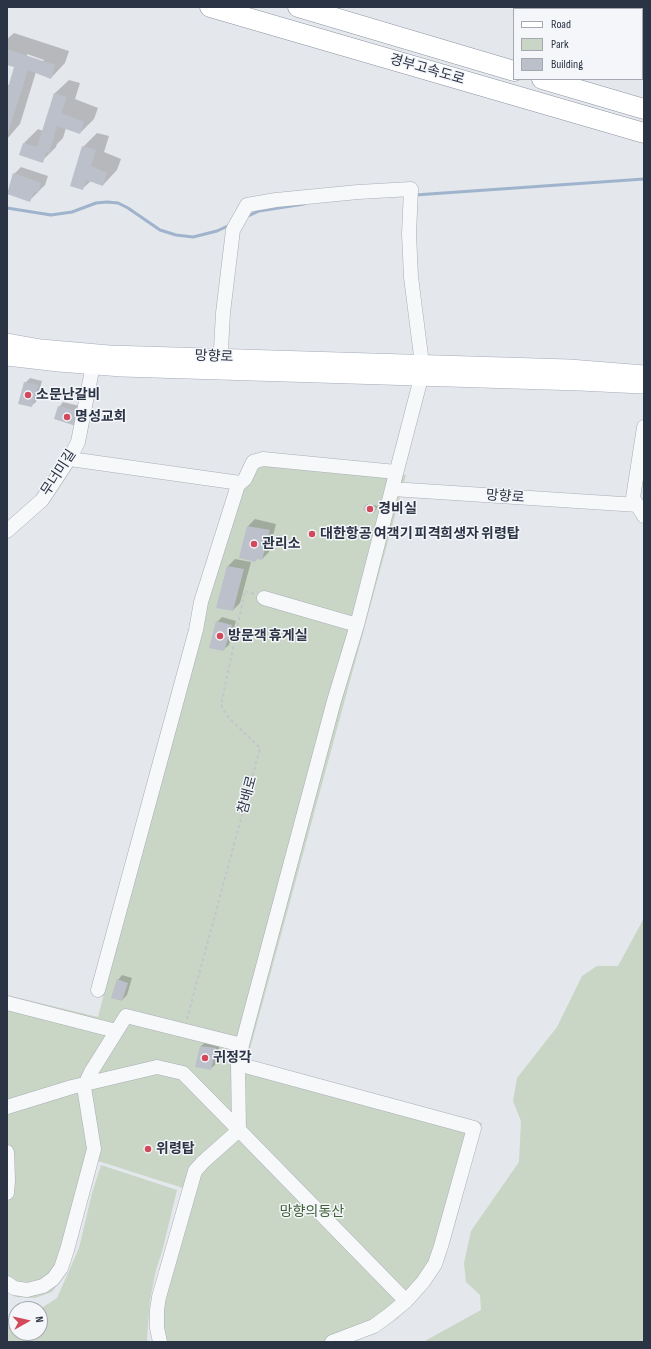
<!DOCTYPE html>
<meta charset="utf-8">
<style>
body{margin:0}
#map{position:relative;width:651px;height:1349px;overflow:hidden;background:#e4e7ec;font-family:"Sofia Sans Condensed",sans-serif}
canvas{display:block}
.frame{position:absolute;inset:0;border:8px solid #2b3445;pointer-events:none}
.legend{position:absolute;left:513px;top:8px;width:130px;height:72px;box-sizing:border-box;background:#f4f6f9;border:1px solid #a4a8b1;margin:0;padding:5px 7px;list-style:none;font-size:12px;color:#2b3445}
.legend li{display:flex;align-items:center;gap:8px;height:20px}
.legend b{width:20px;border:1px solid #a4a8b1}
.north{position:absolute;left:8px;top:1301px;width:40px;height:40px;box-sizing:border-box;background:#f4f6f9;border:1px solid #a4a8b1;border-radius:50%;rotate:82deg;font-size:11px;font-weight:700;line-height:16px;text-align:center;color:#2b3445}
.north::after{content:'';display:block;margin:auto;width:14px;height:18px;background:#d1495b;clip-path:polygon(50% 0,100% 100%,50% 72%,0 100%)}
</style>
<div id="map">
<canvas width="651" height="1349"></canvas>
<div class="frame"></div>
<ul class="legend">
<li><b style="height:5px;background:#fff"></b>Road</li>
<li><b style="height:11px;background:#c9d6c5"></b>Park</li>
<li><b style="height:11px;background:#bbc0ca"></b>Building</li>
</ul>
<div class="north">N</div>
</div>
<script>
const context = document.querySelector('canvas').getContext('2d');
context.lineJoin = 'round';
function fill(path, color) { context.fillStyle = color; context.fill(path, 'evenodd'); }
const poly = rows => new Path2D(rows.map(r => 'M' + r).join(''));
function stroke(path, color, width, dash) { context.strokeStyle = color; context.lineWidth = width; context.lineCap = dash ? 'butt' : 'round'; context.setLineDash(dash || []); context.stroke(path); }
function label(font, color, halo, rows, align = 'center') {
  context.font = font + ' "Sofia Sans Condensed","Noto Sans KR",sans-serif'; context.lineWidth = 3; context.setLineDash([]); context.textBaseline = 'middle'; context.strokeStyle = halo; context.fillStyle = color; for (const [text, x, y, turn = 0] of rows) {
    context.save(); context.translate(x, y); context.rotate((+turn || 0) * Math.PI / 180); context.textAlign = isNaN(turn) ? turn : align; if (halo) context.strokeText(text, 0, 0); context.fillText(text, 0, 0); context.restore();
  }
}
fill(poly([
 [262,461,406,475,247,1060,482,1123,456,1221,444,1261,424,1292,397,1319,372,1334,349,1342,155,1342,183,1188,98,1161,63,1277,52,1292,35,1298,16,1297,7,1291,7,995,98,1017,200,621,247,478],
 [644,918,644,1342,423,1342,481,1310,480,1295,466,1282,464,1263,471,1231,519,1162,521,1121,513,1101,517,1078,557,1027,582,976,597,966,618,966],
 [101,1165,177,1190,162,1252,156,1270,150,1300,147,1338,148,1342,7,1342,7,1320,11,1323,16,1321,16,1333,40,1333,40,1309,57,1298,79,1248,92,1193]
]), '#c9d6c5');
fill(poly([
 [14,33,69,51,65,63,51,78,36,72,20,124,7,139,7,86,11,83,16,66,7,63,7,39],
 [27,54,44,60,43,62,27,57],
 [69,80,80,83,75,99,98,108,94,119,80,133,66,128,63,138,57,144,56,147,42,161,24,143,38,129,43,131,54,94],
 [97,133,109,136,104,152,121,159,117,170,103,185,91,181,82,189,83,147],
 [21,167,48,176,45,185,30,200,14,174],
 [30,378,42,381,36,402,31,406,25,383],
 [63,402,84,407,80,420,59,407],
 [368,504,378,506,376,510,374,512,365,506],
 [255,519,276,524,269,552,262,559,248,526],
 [235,559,251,562,240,603,233,610,228,566],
 [222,617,236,621,229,645,224,649,217,622],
 [122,975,132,978,127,995,122,1000,118,980],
 [206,1042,220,1044,215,1065,210,1069,201,1046]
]), '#0003');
stroke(poly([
 [415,195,644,179],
 [7,208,51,215,72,212,96,203,107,202,118,203,128,208,160,230,176,235,193,237,217,231,230,225],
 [246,217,259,211,304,204]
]), '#9fb4cc', 3);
fill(poly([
 [7,49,55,65,51,79,28,70,7,136,7,91,14,67,7,65],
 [54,93,67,97,61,113,84,122,80,134,57,126,49,153,46,152,43,163,19,155,23,143,37,147],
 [82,146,96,150,91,166,107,173,103,186,86,180,83,190,70,186],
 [13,173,41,183,38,193,34,192,30,202,7,194],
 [24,382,38,385,32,407,18,404],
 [58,406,80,412,76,426,54,419],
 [365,505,376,507,375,513,363,510],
 [247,526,270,530,262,560,257,559,255,562,239,558],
 [227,566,244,569,233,611,216,608],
 [216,621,232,625,224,651,209,648],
 [117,979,128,983,122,1001,111,998],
 [200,1046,216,1048,211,1070,195,1067]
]), '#bbc0ca');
const minor = poly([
 [220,367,223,313,233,230,247,205,276,200,358,192,411,189,409,234,411,277,422,364,421,378,392,489,638,505],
 [644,427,633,498,644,516],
 [70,459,240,483],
 [392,489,357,625,334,701,242,1045,238,1064,239,1130,406,1301],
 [7,531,42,500,71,456,78,442,95,355],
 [264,598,357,625],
 [98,990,196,630,201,602,238,485,245,479,253,462,263,459,396,472],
 [7,1003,116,1031],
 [238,1064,474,1128,441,1246,435,1264,423,1282,406,1301,389,1315,374,1326,332,1342],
 [7,1107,72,1087,157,1067,183,1073,239,1130,203,1162,195,1171,159,1297,157,1310,157,1328,160,1342],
 [7,1152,8,1180,7,1193],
 [7,1283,14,1288,27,1290,43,1286,53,1279,61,1268,67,1250,94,1149,84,1087,91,1072,126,1016,242,1045]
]);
const major = poly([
 [7,342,41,348,109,354,569,368,644,374],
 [7,357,59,363,122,368,580,382,642,385]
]);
const highway = poly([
 [210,7,644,133],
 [298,7,514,71],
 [542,79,644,109]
]);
stroke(minor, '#a9aeb7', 15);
stroke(major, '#a3abb8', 18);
stroke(highway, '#8b94a3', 21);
stroke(poly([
 [187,1019,260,748,228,717,221,705,245,591,254,594]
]), '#c2c5cb', 2, [3, 3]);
stroke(minor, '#f7f8fa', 14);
stroke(major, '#fff', 17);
stroke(highway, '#fff', 20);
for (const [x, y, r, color] of [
 [28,395,4,"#d1495b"],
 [67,417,4,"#d1495b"],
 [370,509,4,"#d1495b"],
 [312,534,4,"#d1495b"],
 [254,544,4,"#d1495b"],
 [220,636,4,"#d1495b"],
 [205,1058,4,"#d1495b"],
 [148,1149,4,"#d1495b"]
]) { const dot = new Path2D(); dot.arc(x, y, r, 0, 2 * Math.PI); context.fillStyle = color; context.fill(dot); stroke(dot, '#f4f6f9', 1.5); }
label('14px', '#2b3445', '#f4f6f9', [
 ["경부고속도로",427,70,16],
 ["망향로",214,357,2],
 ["무너미길",59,473,-57],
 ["망향로",505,497,4],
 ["참배로",248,795,-75]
]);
label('bold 14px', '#2b3445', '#f4f6f9', [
 ["소문난갈비",36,395],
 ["명성교회",75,417],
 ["경비실",378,509],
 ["대한항공 여객기 피격희생자 위령탑",320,534],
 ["관리소",262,544],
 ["방문객 휴게실",228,636],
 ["귀정각",213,1058],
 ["위령탑",156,1149]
], 'left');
label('14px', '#3f6138', '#f4f6f9', [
 ["망향의동산",312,1212]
]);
</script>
